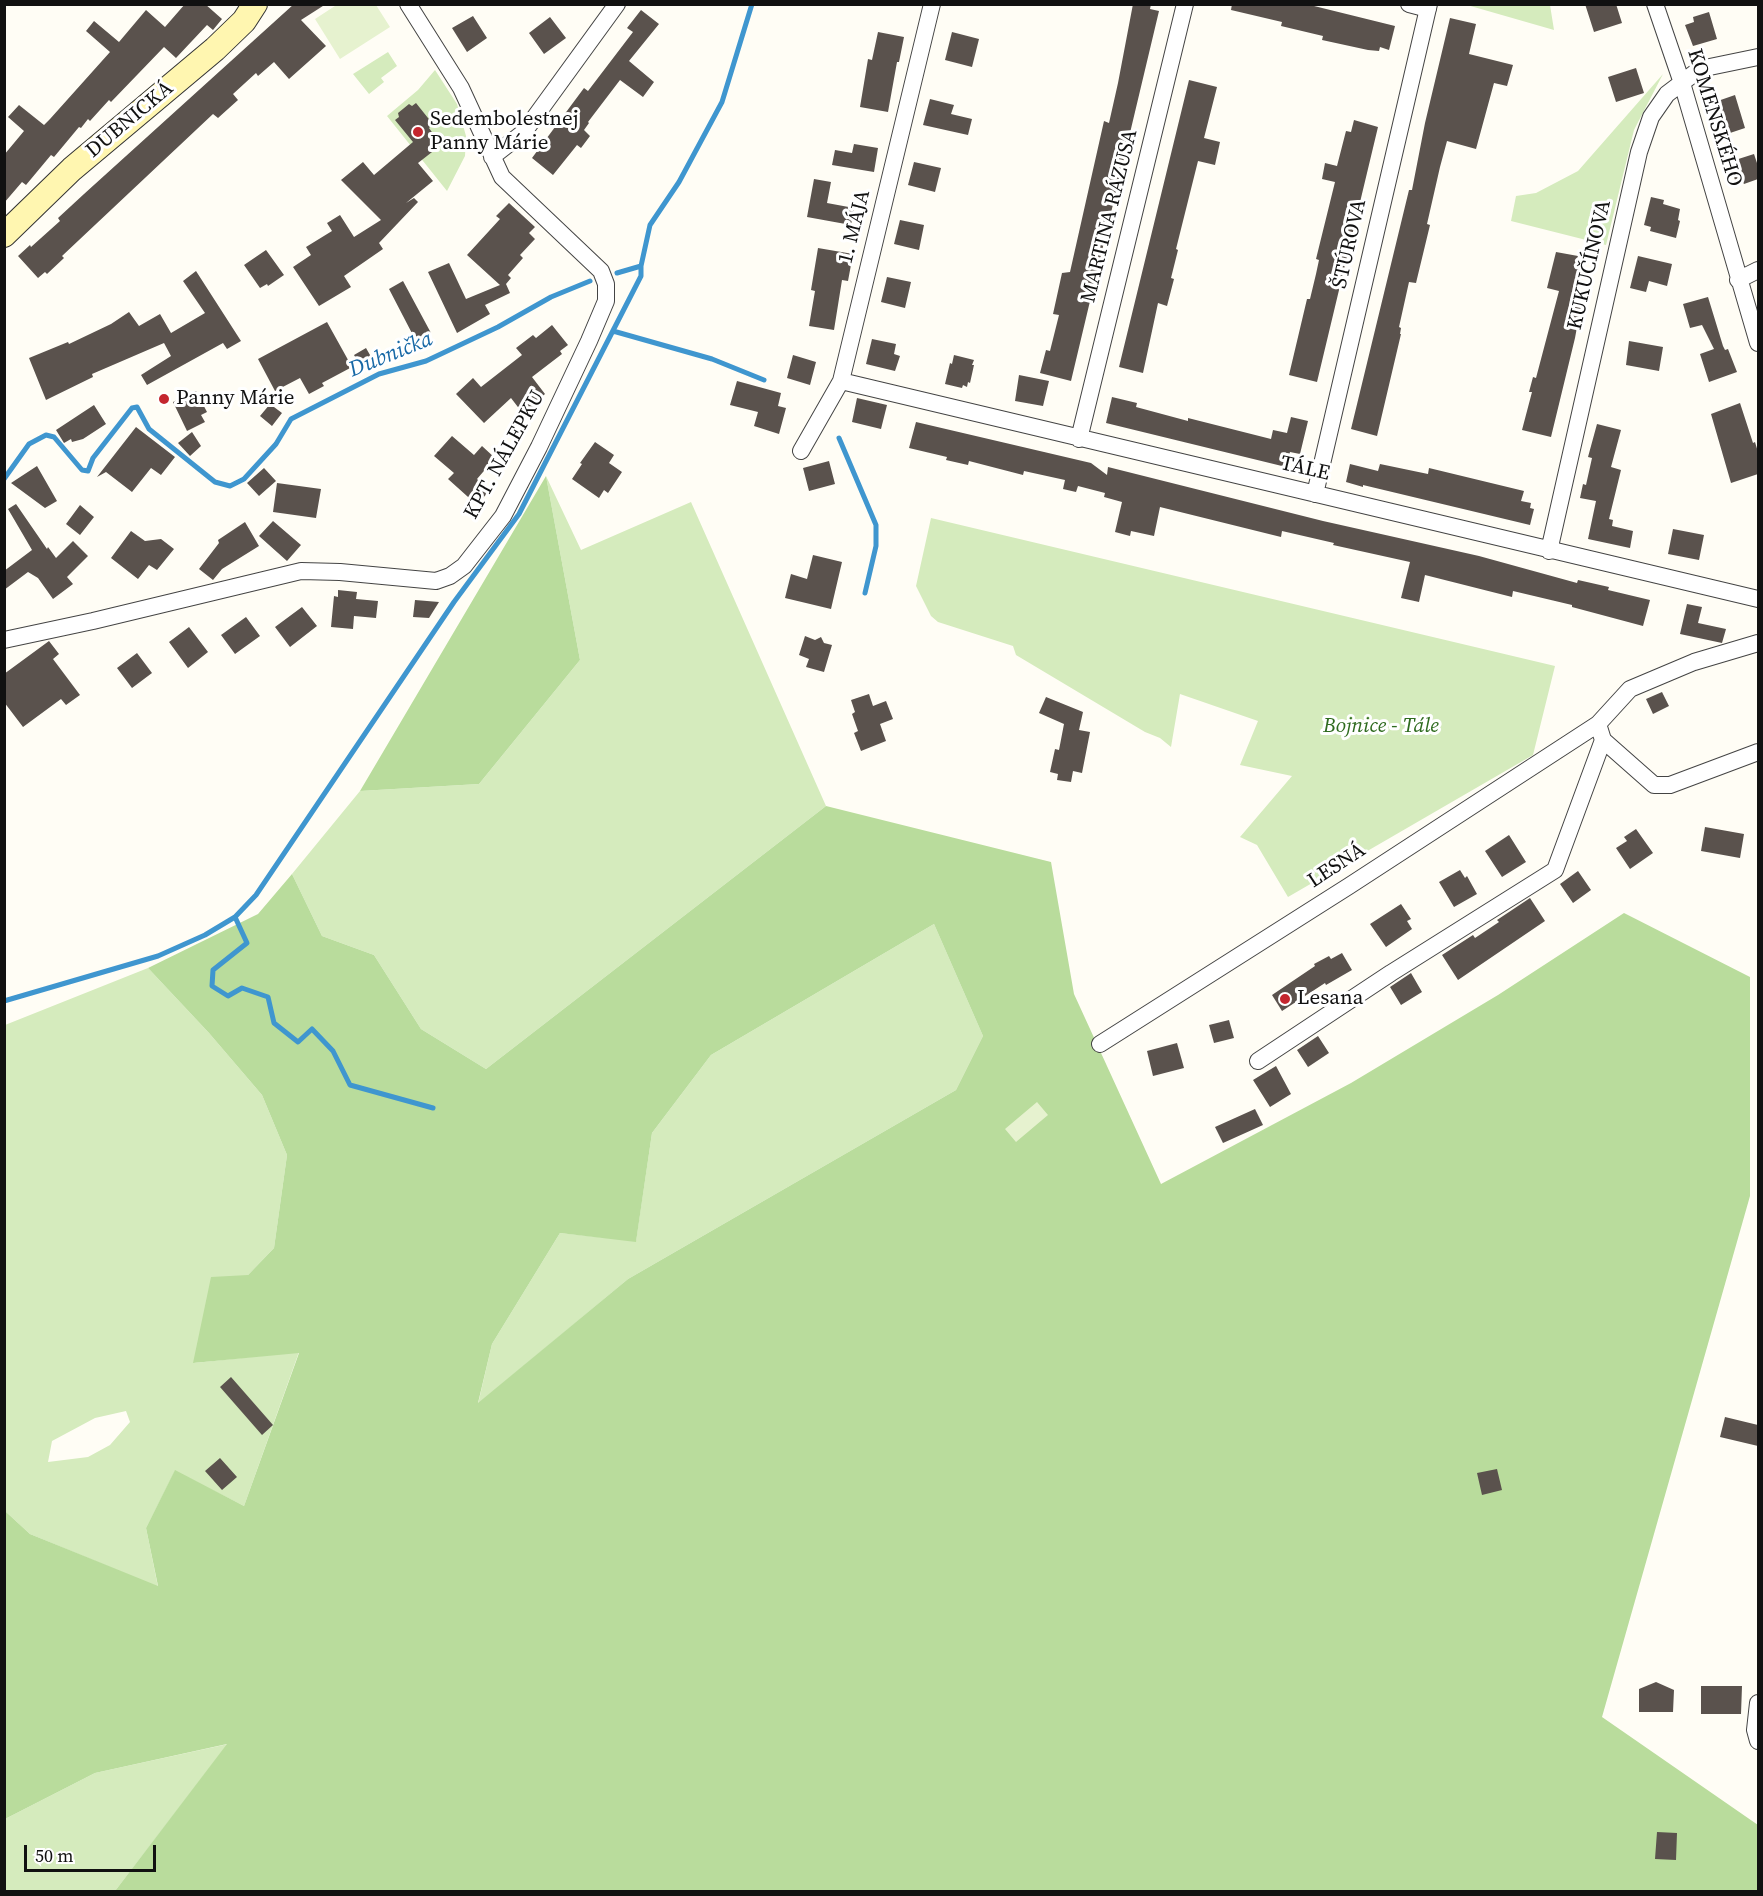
<!DOCTYPE html>
<meta charset="utf-8">
<style>
body{margin:0}
#map{position:relative;width:1763px;height:1896px;overflow:hidden;background:#fffdf5;font-family:"Source Serif 4",serif}
canvas{display:block}
.frame{position:absolute;inset:0;border:6px solid #111;pointer-events:none}
.scale{position:absolute;left:24px;top:1845px;width:132px;height:27px;box-sizing:border-box;border:3px solid #111;border-top:0;padding-left:8px;font-size:18px;line-height:21px;white-space:nowrap;color:#111;-webkit-text-stroke:4px #fff;paint-order:stroke}
</style>
<div id="map">
<canvas width="1763" height="1896"></canvas>
<div class="frame"></div>
<div class="scale">50 m</div>
</div>
<script>
const context = document.querySelector('canvas').getContext('2d');
context.lineJoin = 'round';
function fill(path, color) { context.fillStyle = color; context.fill(path, 'evenodd'); }
const poly = rows => new Path2D(rows.map(r => 'M' + r).join(''));
function stroke(path, color, width, dash) { context.strokeStyle = color; context.lineWidth = width; context.lineCap = dash ? 'butt' : 'round'; context.setLineDash(dash || []); context.stroke(path); }
function label(font, color, halo, rows, align = 'center') {
  context.font = font + ' "Source Serif 4",serif'; context.lineWidth = 6; context.setLineDash([]); context.textBaseline = 'middle'; context.strokeStyle = halo; context.fillStyle = color; for (const [text, x, y, turn = 0] of rows) {
    context.save(); context.translate(x, y); context.rotate((+turn || 0) * Math.PI / 180); context.textAlign = isNaN(turn) ? turn : align; if (halo) context.strokeText(text, 0, 0); context.fillText(text, 0, 0); context.restore();
  }
}
fill(poly([
 [1467,5,1550,5,1554,30],
 [388,52,397,66,381,78,384,82,369,94,353,74],
 [435,70,457,104,466,136,465,156,447,191,387,116,418,90],
 [1663,74,1634,130,1606,245,1511,221,1516,196,1536,193,1578,171],
 [546,476,581,550,691,502,826,806,486,1069,421,1029,374,955,322,936,292,874,360,791,479,784,580,660],
 [931,518,1555,666,1533,755,1288,897,1257,845,1240,837,1292,776,1240,765,1258,721,1180,694,1171,747,1160,738,1145,732,1016,655,1013,646,938,622,931,616,916,586],
 [934,924,983,1036,956,1090,628,1279,478,1404,492,1344,560,1233,636,1241,652,1133,711,1055],
 [148,968,209,1033,262,1095,287,1155,274,1248,248,1275,194,1363,299,1352,244,1506,175,1471,146,1528,158,1587,30,1534,5,1511,5,1025],
 [126,1411,130,1422,110,1445,88,1457,48,1462,52,1441,95,1418],
 [228,1744,115,1891,5,1892,5,1819,95,1773]
]), '#d5ebbd');
fill(poly([
 [546,476,580,660,479,784,360,791],
 [826,806,1051,862,1074,994,1161,1184,1351,1083,1498,995,1624,913,1750,977,1750,1196,1602,1717,1758,1825,1758,1891,115,1891,227,1744,95,1773,5,1819,5,1511,30,1534,158,1586,146,1528,175,1470,244,1506,299,1353,193,1363,211,1277,248,1275,274,1248,287,1155,262,1095,209,1033,148,968,258,914,292,874,322,936,374,955,421,1029,486,1069],
 [934,924,983,1036,956,1090,628,1279,478,1403,492,1344,560,1233,636,1242,652,1133,711,1055]
]), '#b9dc9c');
fill(poly([
 [338,4,376,5,390,27,340,59,315,19],
 [1037,1102,1048,1115,1016,1142,1005,1129]
]), '#e6f2cf');
stroke(poly([
 [617,273,641,266],
 [613,331,712,359,764,380],
 [839,438,876,525,876,546,865,593],
 [4,479,29,444,46,435,54,437,82,470,88,471,93,458,132,408,137,407,149,429,215,482,230,486,244,479,276,444,291,419,379,374,426,361,498,327,551,297,590,281],
 [235,917,247,943,213,970,212,986,228,996,242,988,268,997,274,1023,298,1042,312,1029,333,1051,350,1085,433,1108],
 [4,1001,158,956,205,935,235,917,256,895,454,602,519,514,641,276,641,266,650,225,679,182,722,102,752,4]
]), '#3f96cf', 5);
fill(poly([
 [185,4,205,4,222,19,213,30,207,25,176,58,164,47,111,102,109,100,90,121,88,119,81,128,79,127,54,157,51,155,26,185,22,182,4,203,4,155,24,131,8,117,19,105,44,125,50,119,110,52,86,31,94,21,119,42,146,10,165,27],
 [294,4,326,4,301,20,326,46,289,79,274,62,258,76,256,73,233,94,238,100,218,118,213,114,62,256,64,258,47,274,45,272,38,278,18,256,30,245,31,247,60,221,58,218,84,194],
 [1133,4,1151,4,1150,9,1159,11,1071,381,1040,373,1046,350,1050,351,1059,315,1053,314,1062,273,1070,272,1104,121,1109,123,1118,83],
 [1232,4,1306,4,1395,26,1389,50,1380,47,1379,51,1368,50,1322,40,1323,36,1281,26,1282,22,1231,10],
 [1585,4,1616,4,1622,23,1594,32],
 [641,10,659,24,629,61,654,82,643,97,620,80,588,122,589,123,584,130,590,136,581,148,577,145,553,175,532,158,584,88,588,91,633,32,627,28],
 [1709,12,1717,39,1693,46,1685,25,1694,22,1693,17],
 [473,16,487,38,467,52,452,28],
 [550,17,566,38,544,54,529,33],
 [1450,18,1476,24,1469,54,1513,65,1507,86,1494,83,1476,149,1447,141,1440,167,1427,224,1430,225,1416,283,1409,282,1399,327,1401,328,1400,334,1401,334,1377,436,1351,429,1409,190,1412,190,1425,123],
 [878,32,904,37,899,62,897,62,888,112,860,107,868,59,872,60],
 [952,32,979,39,972,67,945,60],
 [1636,68,1644,93,1616,102,1608,77],
 [1189,80,1217,87,1204,138,1220,142,1215,165,1198,161,1176,249,1178,250,1171,278,1174,279,1167,306,1158,303,1143,373,1119,367],
 [1735,95,1745,128,1721,136,1712,103],
 [930,99,954,105,951,114,972,119,968,135,923,125],
 [416,103,432,123,429,125,430,127,429,128,441,145,418,163,433,181,406,203,414,198,418,202,379,243,383,249,344,276,351,287,319,306,293,267,311,255,306,247,332,231,327,223,340,215,354,237,381,220,341,180,363,162,374,175,413,142,395,120,399,117,398,113,409,104,412,106],
 [1354,120,1378,127,1317,382,1289,375,1307,299,1310,299,1316,274,1319,260,1316,259,1335,182,1322,179,1325,163,1337,166,1346,131,1351,132],
 [854,144,878,148,874,172,832,165,835,150,852,153],
 [1754,154,1758,166,1758,179,1744,184,1742,181,1736,183,1729,162],
 [914,162,941,168,935,192,908,185],
 [814,179,831,182,827,203,854,208,851,225,807,217],
 [1651,197,1664,200,1663,204,1680,209,1678,220,1680,221,1676,238,1650,231,1651,227,1644,225],
 [509,203,535,227,529,233,535,239,520,255,523,258,508,275,511,278,506,284,510,293,485,305,490,314,457,333,428,272,449,263,466,299,500,285,467,255,500,219,496,216],
 [900,220,924,225,919,250,894,244],
 [818,248,853,254,848,281,842,280,834,330,809,326,815,291,811,290],
 [266,250,284,275,268,286,267,284,260,288,244,265],
 [1556,252,1578,256,1575,267,1581,269,1575,298,1582,300,1575,338,1551,437,1522,430,1532,392,1529,392,1533,377,1536,378,1559,291,1547,288],
 [1638,256,1672,264,1667,286,1649,281,1646,292,1630,288],
 [196,271,241,341,227,349,223,343,147,385,141,375,171,356,164,343,92,374,93,377,46,400,29,358,68,342,69,344,111,324,129,312,139,326,160,314,171,333,205,313,183,281],
 [887,277,911,282,905,308,881,302],
 [403,281,431,333,416,341,389,289],
 [1708,297,1723,346,1725,350,1728,349,1737,372,1709,382,1700,354,1714,349,1702,325,1690,328,1683,304],
 [327,322,352,367,322,383,324,386,309,394,300,378,275,391,258,359],
 [552,325,568,345,560,351,562,354,532,377,545,394,538,400,540,402,524,415,511,398,484,423,456,394,473,378,481,387,522,355,516,348,533,335,536,338],
 [872,339,896,344,894,354,900,356,895,371,866,364],
 [1629,341,1663,347,1659,371,1626,365],
 [366,348,374,362,362,369,354,355],
 [793,355,816,362,810,385,787,378],
 [954,355,974,360,972,365,974,365,970,383,968,382,967,387,963,385,962,388,945,384,950,363,952,364],
 [1019,375,1049,381,1043,406,1015,401],
 [737,381,781,393,778,406,786,408,779,434,754,426,758,412,730,405],
 [196,391,207,412,201,415,205,422,187,431,173,402],
 [1112,397,1137,403,1136,407,1188,421,1188,418,1271,439,1273,430,1287,433,1291,417,1308,421,1300,454,1290,452,1286,467,1106,423],
 [857,398,887,405,881,429,852,422],
 [1740,403,1753,443,1755,442,1758,452,1758,474,1731,483,1711,414],
 [270,404,282,413,272,426,260,416],
 [94,405,106,424,83,439,72,442,71,439,64,443,56,430],
 [916,422,1091,463,1107,475,1108,467,1323,521,1479,556,1577,583,1578,580,1609,587,1608,590,1650,600,1643,626,1572,607,1572,605,1513,591,1512,597,1425,575,1419,602,1401,598,1410,562,1333,545,1334,543,1282,531,1281,537,1160,507,1154,536,1131,531,1130,536,1115,532,1122,502,1104,497,1105,493,1078,486,1076,492,1063,489,1065,480,1024,471,1023,475,969,461,968,465,946,460,947,457,909,448],
 [1597,424,1621,430,1611,467,1621,470,1609,519,1613,520,1612,526,1633,531,1630,548,1588,539,1596,501,1580,498,1583,484,1586,485,1592,458,1588,457],
 [136,427,175,457,161,475,151,468,132,492,106,472,97,477],
 [192,432,201,446,190,456,178,443],
 [452,436,474,455,482,446,495,458,477,479,489,491,477,505,448,479,454,473,434,456],
 [595,442,614,455,609,463,622,472,608,493,604,490,599,498,572,479,582,464,580,463],
 [829,461,835,484,809,491,803,468],
 [1350,464,1378,471,1380,464,1428,474,1429,468,1524,491,1521,501,1531,503,1530,508,1534,509,1530,525,1363,485,1363,487,1346,482],
 [37,466,57,501,45,508,11,483],
 [264,468,276,481,259,496,247,483],
 [277,483,321,489,316,518,273,512],
 [16,504,47,549,48,547,56,558,73,541,88,556,67,577,73,584,53,599,38,578,28,572,4,590,4,571,32,550,8,509],
 [80,505,94,517,80,535,66,524],
 [273,521,301,545,287,561,259,536],
 [245,522,259,546,222,569,213,580,199,569,219,543,218,540],
 [1673,529,1704,535,1699,560,1668,554],
 [131,531,145,541,161,539,174,549,157,570,149,565,138,579,111,558],
 [813,555,842,562,831,609,785,598,791,574,807,579],
 [338,590,357,592,356,599,378,601,376,618,354,616,353,629,331,627,334,596,338,597],
 [415,600,439,602,429,618,413,617],
 [1687,604,1702,607,1698,623,1726,629,1722,643,1680,634],
 [302,607,317,626,290,647,275,627],
 [246,617,260,636,235,654,221,635],
 [189,627,208,652,188,668,169,642],
 [805,636,815,640,821,637,824,643,832,645,824,672,806,667,809,659,799,655],
 [49,641,59,654,53,659,80,695,66,705,61,699,23,727,4,702,4,674],
 [137,653,152,673,132,688,117,668],
 [1662,692,1669,706,1653,714,1646,699],
 [869,694,873,706,886,701,893,719,880,724,886,741,861,751,854,733,858,731,852,714,855,712,851,700],
 [1046,697,1083,712,1079,730,1090,732,1082,773,1073,771,1071,782,1057,780,1058,774,1050,772,1055,749,1059,750,1064,724,1039,713],
 [1705,827,1744,834,1740,858,1701,851],
 [1636,829,1653,853,1630,869,1616,848,1627,841,1624,837],
 [1509,835,1526,862,1502,877,1485,851],
 [1460,870,1465,878,1467,876,1477,894,1454,907,1439,882],
 [1578,871,1591,890,1573,903,1560,884],
 [1530,898,1545,921,1458,980,1442,955,1473,935,1475,938,1499,922,1497,920],
 [1401,904,1411,919,1407,921,1412,929,1386,947,1370,924],
 [1342,953,1352,970,1326,985,1325,983,1282,1011,1272,995,1315,966,1314,964,1329,956,1331,959],
 [1411,973,1422,992,1401,1005,1390,987],
 [1229,1020,1234,1038,1214,1043,1209,1025],
 [1318,1036,1329,1053,1308,1067,1297,1050],
 [1177,1043,1184,1068,1153,1076,1147,1051],
 [1276,1066,1291,1094,1270,1107,1253,1080],
 [1255,1109,1263,1125,1223,1143,1215,1127],
 [231,1377,273,1425,262,1435,220,1387],
 [1725,1417,1758,1425,1758,1446,1720,1437],
 [220,1458,237,1477,222,1490,205,1471],
 [1497,1469,1502,1490,1482,1495,1477,1473],
 [1656,1682,1674,1690,1673,1712,1639,1712,1639,1689],
 [1701,1686,1742,1686,1741,1714,1701,1714],
 [1657,1832,1677,1833,1676,1860,1655,1859]
]), '#5a524d');
const street = poly([
 [1409,4,1428,9],
 [1655,4,1682,83,1758,343],
 [492,157,524,132,617,4],
 [1738,280,1758,270],
 [841,381,1758,599],
 [1079,439,1185,4],
 [801,451,841,381,932,4],
 [1315,494,1429,4],
 [1549,551,1639,152,1651,117,1667,94,1700,69,1758,57],
 [4,640,93,621,301,571,340,572,436,581,450,576,464,566,503,516,539,447,589,341,606,301,606,284,601,271,502,177,461,88,408,4],
 [1603,740,1654,785,1670,785,1758,752],
 [1100,1044,1349,886,1598,724,1630,689,1694,662,1758,643],
 [1258,1061,1391,973,1555,870,1603,740,1598,724],
 [1758,1703,1755,1730,1758,1741]
]);
const secondary = poly([
 [4,235,72,169,215,49,244,21,255,4]
]);
stroke(street, '#444', 18);
stroke(secondary, '#333', 26);
stroke(street, '#fff', 16);
stroke(secondary, '#fff6b0', 24);
for (const [x, y, r, color] of [
 [418,132,6,"#c4262e"],
 [164,399,6,"#c4262e"],
 [1285,999,6,"#c4262e"]
]) { const dot = new Path2D(); dot.arc(x, y, r, 0, 2 * Math.PI); context.fillStyle = color; context.fill(dot); stroke(dot, '#fff', 2); }
label('21px', '#111', '#fff', [
 ["KOMENSKÉHO",1714,118,73],
 ["DUBNICKÁ",130,120,-40],
 ["MARTINA RÁZUSA",1110,216,-76],
 ["1. MÁJA",855,227,-76],
 ["ŠTÚROVA",1350,244,-77],
 ["KUKUČÍNOVA",1590,265,-77],
 ["KPT. NÁLEPKU",505,455,-61],
 ["TÁLE",1305,469,13],
 ["LESNÁ",1337,866,-33]
]);
label('21px', '#111', '#fff', [
 ["Sedembolestnej",430,120],
 ["Panny Márie",430,144],
 ["Panny Márie",176,399],
 ["Lesana",1297,999]
], 'left');
label('italic 21px', '#2f6b1f', '#fff', [
 ["Bojnice - Tále",1381,727]
]);
label('italic 22px', '#1768a6', '#fff', [
 ["Dubnička",391,355,-22]
]);
</script>
